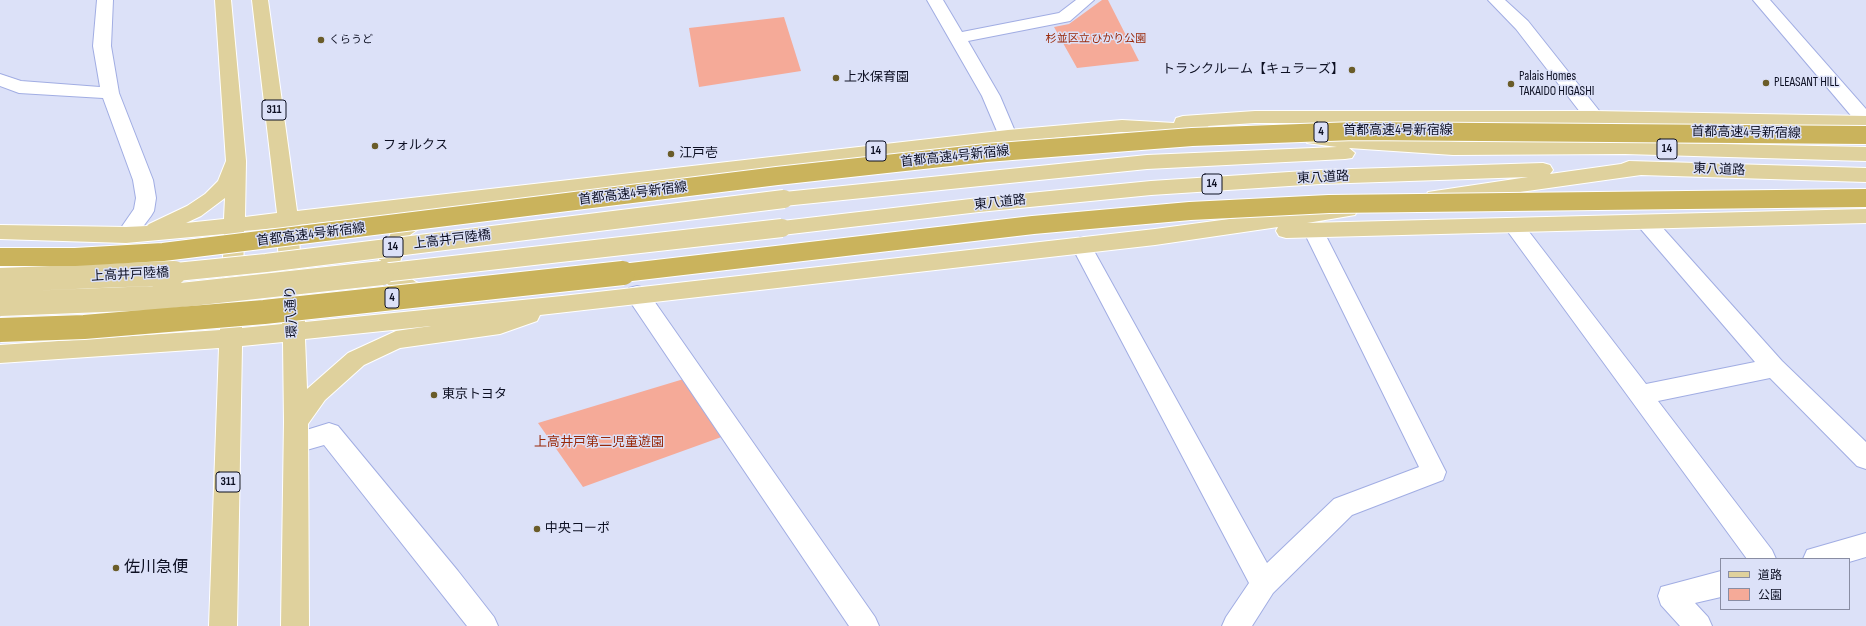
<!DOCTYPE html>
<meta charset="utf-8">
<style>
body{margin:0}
#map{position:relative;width:1866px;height:626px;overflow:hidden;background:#dce1f8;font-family:"Sofia Sans Condensed","Noto Sans JP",sans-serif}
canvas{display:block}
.legend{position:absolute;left:1720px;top:558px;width:130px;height:52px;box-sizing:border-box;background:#dce1f8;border:1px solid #898da3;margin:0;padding:5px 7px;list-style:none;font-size:12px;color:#0d1023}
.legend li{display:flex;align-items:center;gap:8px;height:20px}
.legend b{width:20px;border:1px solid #898da3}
</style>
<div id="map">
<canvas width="1866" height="626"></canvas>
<ul class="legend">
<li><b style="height:5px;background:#dfd19d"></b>道路</li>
<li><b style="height:11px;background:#f5aa98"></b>公園</li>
</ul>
</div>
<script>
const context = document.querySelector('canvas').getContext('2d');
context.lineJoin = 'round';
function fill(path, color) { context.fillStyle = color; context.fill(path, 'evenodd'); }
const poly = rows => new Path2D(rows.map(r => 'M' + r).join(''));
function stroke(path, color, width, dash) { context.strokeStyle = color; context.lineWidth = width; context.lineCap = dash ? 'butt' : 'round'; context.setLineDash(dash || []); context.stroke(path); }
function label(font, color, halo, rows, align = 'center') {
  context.font = font + ' "Sofia Sans Condensed","Noto Sans JP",sans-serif'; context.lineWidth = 3; context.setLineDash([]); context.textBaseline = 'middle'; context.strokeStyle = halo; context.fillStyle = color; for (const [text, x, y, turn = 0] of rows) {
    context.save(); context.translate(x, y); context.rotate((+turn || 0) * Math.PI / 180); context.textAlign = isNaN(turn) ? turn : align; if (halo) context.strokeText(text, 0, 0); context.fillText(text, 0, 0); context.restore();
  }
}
fill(poly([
 [1102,0,1108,0,1139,61,1077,68,1054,27,1069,24],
 [784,17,801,71,699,87,689,28],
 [687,378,727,435,583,487,538,423]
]), '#f5aa98');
const minor = poly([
 [97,0,113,0,111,46,119,93,153,180,156,198,154,211,151,216,133,240,126,243,119,240,116,235,134,209,136,198,133,180,103,98,19,93,0,86,0,74,21,81,100,87,93,46,97,0],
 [927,0,943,0,962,32,1059,13,1076,0,1094,0,1070,21,968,41,1000,96,1017,136,1015,140,1008,142,1001,140,999,136,982,96,927,0],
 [1488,0,1505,0,1528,21,1601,113,1603,117,1601,121,1594,123,1587,121,1516,29,1488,0],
 [1753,0,1770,0,1866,109,1866,127,1859,125,1753,0],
 [1646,215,1653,217,1782,361,1866,442,1866,469,1857,466,1770,378,1658,401,1772,550,1776,559,1747,559,1503,225,1506,220,1513,218,1520,220,1646,384,1755,362,1639,227,1636,222,1639,217,1646,215],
 [1313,223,1320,225,1323,230,1446,472,1443,480,1352,515,1273,593,1252,626,1222,626,1226,617,1249,583,1071,245,1074,240,1081,237,1088,240,1267,563,1334,499,1419,467,1303,230,1306,225,1313,223],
 [637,286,645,288,875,617,879,626,849,626,629,300,626,294,629,288,637,286],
 [329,423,338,426,458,571,494,617,498,626,467,626,324,445,296,453,287,450,284,443,287,436,329,423],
 [1866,533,1866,557,1849,562,1849,559,1803,559,1807,550,1866,533],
 [1721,571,1721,597,1695,603,1708,617,1712,626,1680,626,1661,605,1658,596,1661,587,1721,571]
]);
const major = poly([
 [215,0,231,0,246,161,245,217,277,213,252,0,268,0,297,211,1008,130,1122,120,1174,123,1176,118,1183,116,1255,111,1594,111,1866,116,1866,128,1594,123,1255,123,1208,126,1211,131,1209,135,1202,137,1122,132,1008,142,430,210,434,215,431,220,410,235,400,262,403,273,416,282,438,291,441,297,438,303,430,305,400,294,386,283,378,262,394,226,414,212,298,225,305,322,562,296,1155,229,1348,203,1355,205,1358,210,1355,215,1307,223,1866,209,1866,223,1286,238,1279,236,1276,231,1278,227,1155,245,540,315,537,321,500,334,400,348,364,365,325,400,308,424,309,626,281,626,284,422,283,342,242,346,237,626,209,626,219,348,0,363,0,345,220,330,224,234,126,243,0,239,0,225,126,227,147,226,149,224,187,206,205,194,218,181,226,161,215,0],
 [225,198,224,219,186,223,201,216,225,198],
 [277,228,282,324,242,328,244,231,277,228],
 [431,326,396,331,348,353,307,389,305,339,431,326],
 [1314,133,1467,142,1625,142,1866,147,1866,161,1625,154,1453,155,1349,148,1355,153,1352,158,1345,159,1147,169,784,206,777,204,774,199,777,194,784,192,1147,155,1337,147,1307,143,1305,139,1307,135,1314,133],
 [1629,161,1866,168,1866,182,1641,175,1435,204,1428,202,1425,197,1428,192,1528,177,1320,184,1151,195,979,212,782,235,775,233,772,228,775,223,782,221,979,198,1151,181,1320,170,1543,163,1550,165,1553,170,1550,174,1621,164,1629,161]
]);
stroke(minor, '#a1ade3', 2);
stroke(major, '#fff', 2);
fill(minor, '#fff');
fill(major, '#dfd19d');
const majorBridgeFar1 = poly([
 [156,274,266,263,784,199],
 [373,274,782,228]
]);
const majorBridge = poly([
 [0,280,174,273],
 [0,304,154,298,382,273]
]);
const highwayBridgeFar1 = poly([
 [0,257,75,257,163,252,777,176,986,153,1192,137,1355,131,1866,135],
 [614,274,1033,225,1190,211,1329,204,1866,198]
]);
const highwayBridge = poly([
 [0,330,84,327,264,312,623,273]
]);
stroke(majorBridgeFar1, '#fff', 20, []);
stroke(majorBridge, '#fff', 26, []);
stroke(highwayBridgeFar1, '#fff', 20, []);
stroke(highwayBridge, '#fff', 26, []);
stroke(majorBridgeFar1, '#dfd19d', 18);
stroke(majorBridge, '#dfd19d', 24);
stroke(highwayBridgeFar1, '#cab35c', 18);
stroke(highwayBridge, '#cab35c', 24);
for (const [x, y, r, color] of [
 [321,40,4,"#6a5c29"],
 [1352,70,4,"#6a5c29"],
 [836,78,4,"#6a5c29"],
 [1766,83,4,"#6a5c29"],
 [1511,84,4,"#6a5c29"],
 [375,146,4,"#6a5c29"],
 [671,154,4,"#6a5c29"],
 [434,395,4,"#6a5c29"],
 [537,529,4,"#6a5c29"],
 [116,568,4,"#6a5c29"]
]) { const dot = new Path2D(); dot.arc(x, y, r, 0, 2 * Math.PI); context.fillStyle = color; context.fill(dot); stroke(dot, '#dce1f8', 1.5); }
label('11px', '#992809', '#dce1f8', [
 ["杉並区立 ひかり公園",1096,39]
]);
label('11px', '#0d1023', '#dce1f8', [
 ["くらうど",329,40]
], 'left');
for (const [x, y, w] of [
 [274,110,24],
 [1321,132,14],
 [1667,149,20],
 [876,151,20],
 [1212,184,20],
 [393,247,20],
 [392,298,14],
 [228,482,24]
]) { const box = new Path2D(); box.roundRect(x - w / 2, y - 10, w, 20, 3); context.fillStyle = '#dce1f8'; context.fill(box); stroke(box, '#0d1023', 1); }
label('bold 12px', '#0d1023', null, [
 ["311",274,110],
 ["4",1321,132],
 ["14",1667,149],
 ["14",876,151],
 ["14",1212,184],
 ["14",393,247],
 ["4",392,298],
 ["311",228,482]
]);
label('13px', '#0d1023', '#dce1f8', [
 ["トランクルーム【キュラーズ】",1344,70,"right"],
 ["Palais Homes",1519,77],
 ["TAKAIDO HIGASHI",1519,92],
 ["上水保育園",844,78],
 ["PLEASANT HILL",1774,83],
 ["フォルクス",383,146],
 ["江戸壱",679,154],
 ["東京トヨタ",442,395],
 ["中央コーポ",545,529]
], 'left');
label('13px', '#0d1023', '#dce1f8', [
 ["首都高速4号新宿線",1398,131],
 ["首都高速4号新宿線",1746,133,1],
 ["首都高速4号新宿線",955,157,-6],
 ["東八道路",1719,170,2],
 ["東八道路",1323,178,-3],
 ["首都高速4号新宿線",633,194,-7],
 ["東八道路",1000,203,-6],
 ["首都高速4号新宿線",311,235,-7],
 ["上高井戸陸橋",452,240,-7],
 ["上高井戸陸橋",130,275,-3],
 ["環八通り",292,312,-93]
]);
label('13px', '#992809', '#dce1f8', [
 ["上高井戸第二児童遊園",599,443]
]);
label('16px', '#0d1023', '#dce1f8', [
 ["佐川急便",124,568]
], 'left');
</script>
